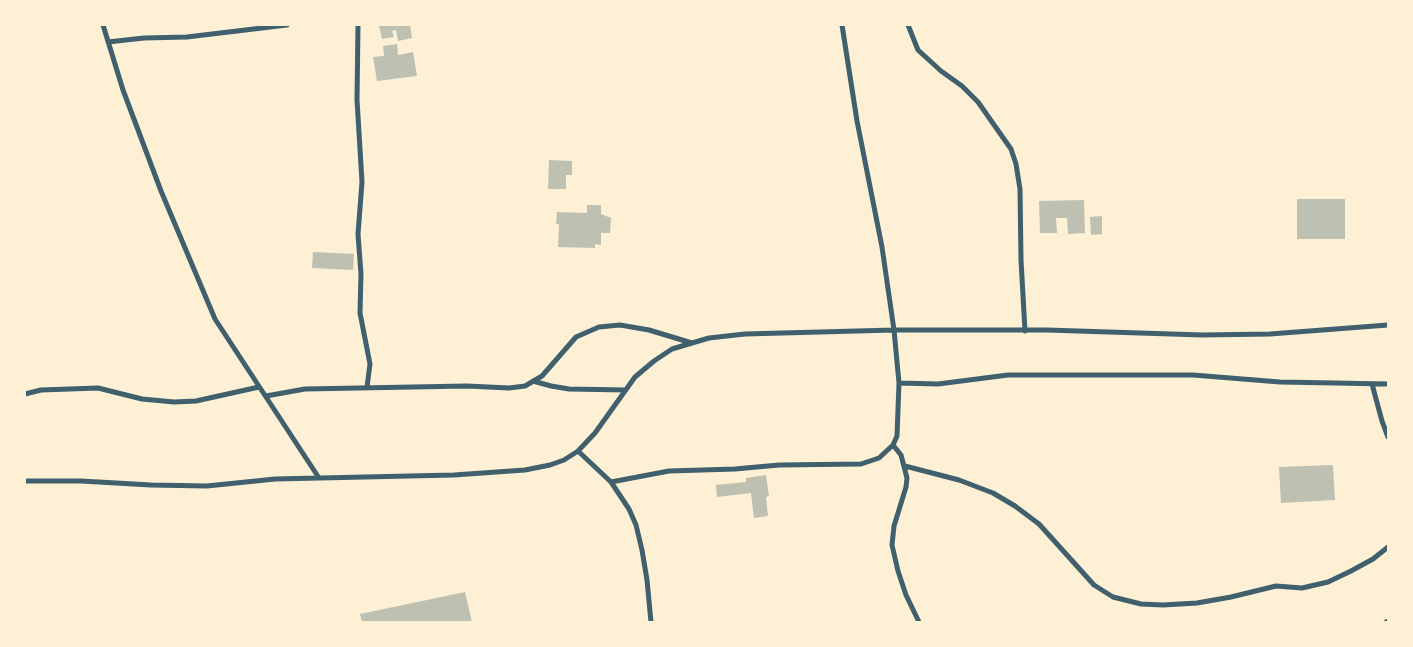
<!DOCTYPE html>
<style>
body{margin:0}
#map{position:relative;width:1413px;height:647px;overflow:hidden;background:#fdf0d5;font-family:Rubik,sans-serif}
canvas{display:block}
.frame{position:absolute;inset:0;border:26px solid #fdf0d5;pointer-events:none}
</style>
<div id="map">
<canvas width="1413" height="647"></canvas>
<div class="frame"></div>
</div>
<script>
const context = document.querySelector('canvas').getContext('2d');
context.lineJoin = 'round';
function fill(path, color) { context.fillStyle = color; context.fill(path, 'evenodd'); }
const poly = rows => new Path2D(rows.map(r => 'M' + r).join(''));
function stroke(path, color, width, dash) { context.strokeStyle = color; context.lineWidth = width; context.lineCap = dash ? 'butt' : 'round'; context.setLineDash(dash || []); context.stroke(path); }
fill(poly([
 [379,25,410,25,412,38,398,41,396,30,392,31,394,37,382,39],
 [397,44,398,55,413,52,417,76,377,81,373,57,384,56,383,46],
 [549,160,572,161,572,175,566,175,566,189,548,189],
 [1297,199,1345,199,1345,239,1297,239],
 [1084,200,1085,233,1068,234,1067,218,1056,218,1057,233,1040,233,1039,201],
 [587,205,601,205,601,214,611,218,610,233,601,233,601,245,595,244,595,248,558,247,559,224,556,224,557,212,587,213],
 [1102,216,1102,234,1091,235,1090,217],
 [313,252,354,254,353,270,312,268],
 [1333,465,1335,500,1281,503,1279,467],
 [766,475,769,496,766,497,768,516,754,518,751,493,717,497,716,485,746,482,746,478],
 [465,592,472,622,362,622,360,614]
]), '#bec0b2');
stroke(poly([
 [103,25,123,90,161,191,215,319,319,478],
 [358,25,357,100,362,182,358,234,361,274,360,313,370,364,367,387],
 [908,25,918,50,941,71,962,86,978,102,1011,149,1016,164,1020,189,1021,260,1025,331],
 [108,42,144,38,187,37,287,25],
 [533,381,551,386,569,389,626,390],
 [899,383,938,384,1008,375,1193,375,1280,382,1388,384],
 [1372,384,1382,421,1388,437],
 [25,394,41,390,98,388,142,399,174,402,196,401,259,387],
 [266,396,305,389,467,386,509,388,525,386,542,376,576,337,599,327,620,325,649,330,692,343],
 [893,445,901,455,907,478,906,487,894,526,892,545,898,571,906,595,919,622],
 [578,451,611,482,629,509,636,525,642,550,647,580,651,622],
 [905,466,959,480,993,493,1015,506,1039,524,1094,585,1113,597,1141,604,1163,605,1197,603,1231,597,1276,586,1302,588,1328,582,1351,571,1373,559,1388,547],
 [25,481,81,481,151,485,207,486,275,479,454,475,525,470,550,465,564,460,578,451,595,433,635,377,654,361,672,349,692,343,709,338,745,334,894,330,1047,330,1202,335,1270,334,1388,325],
 [611,482,669,471,735,469,779,465,861,464,879,458,893,445,897,436,899,383,894,330,882,247,857,121,842,25],
 [1386,622,1388,621]
]), '#3f606c', 5);
</script>
